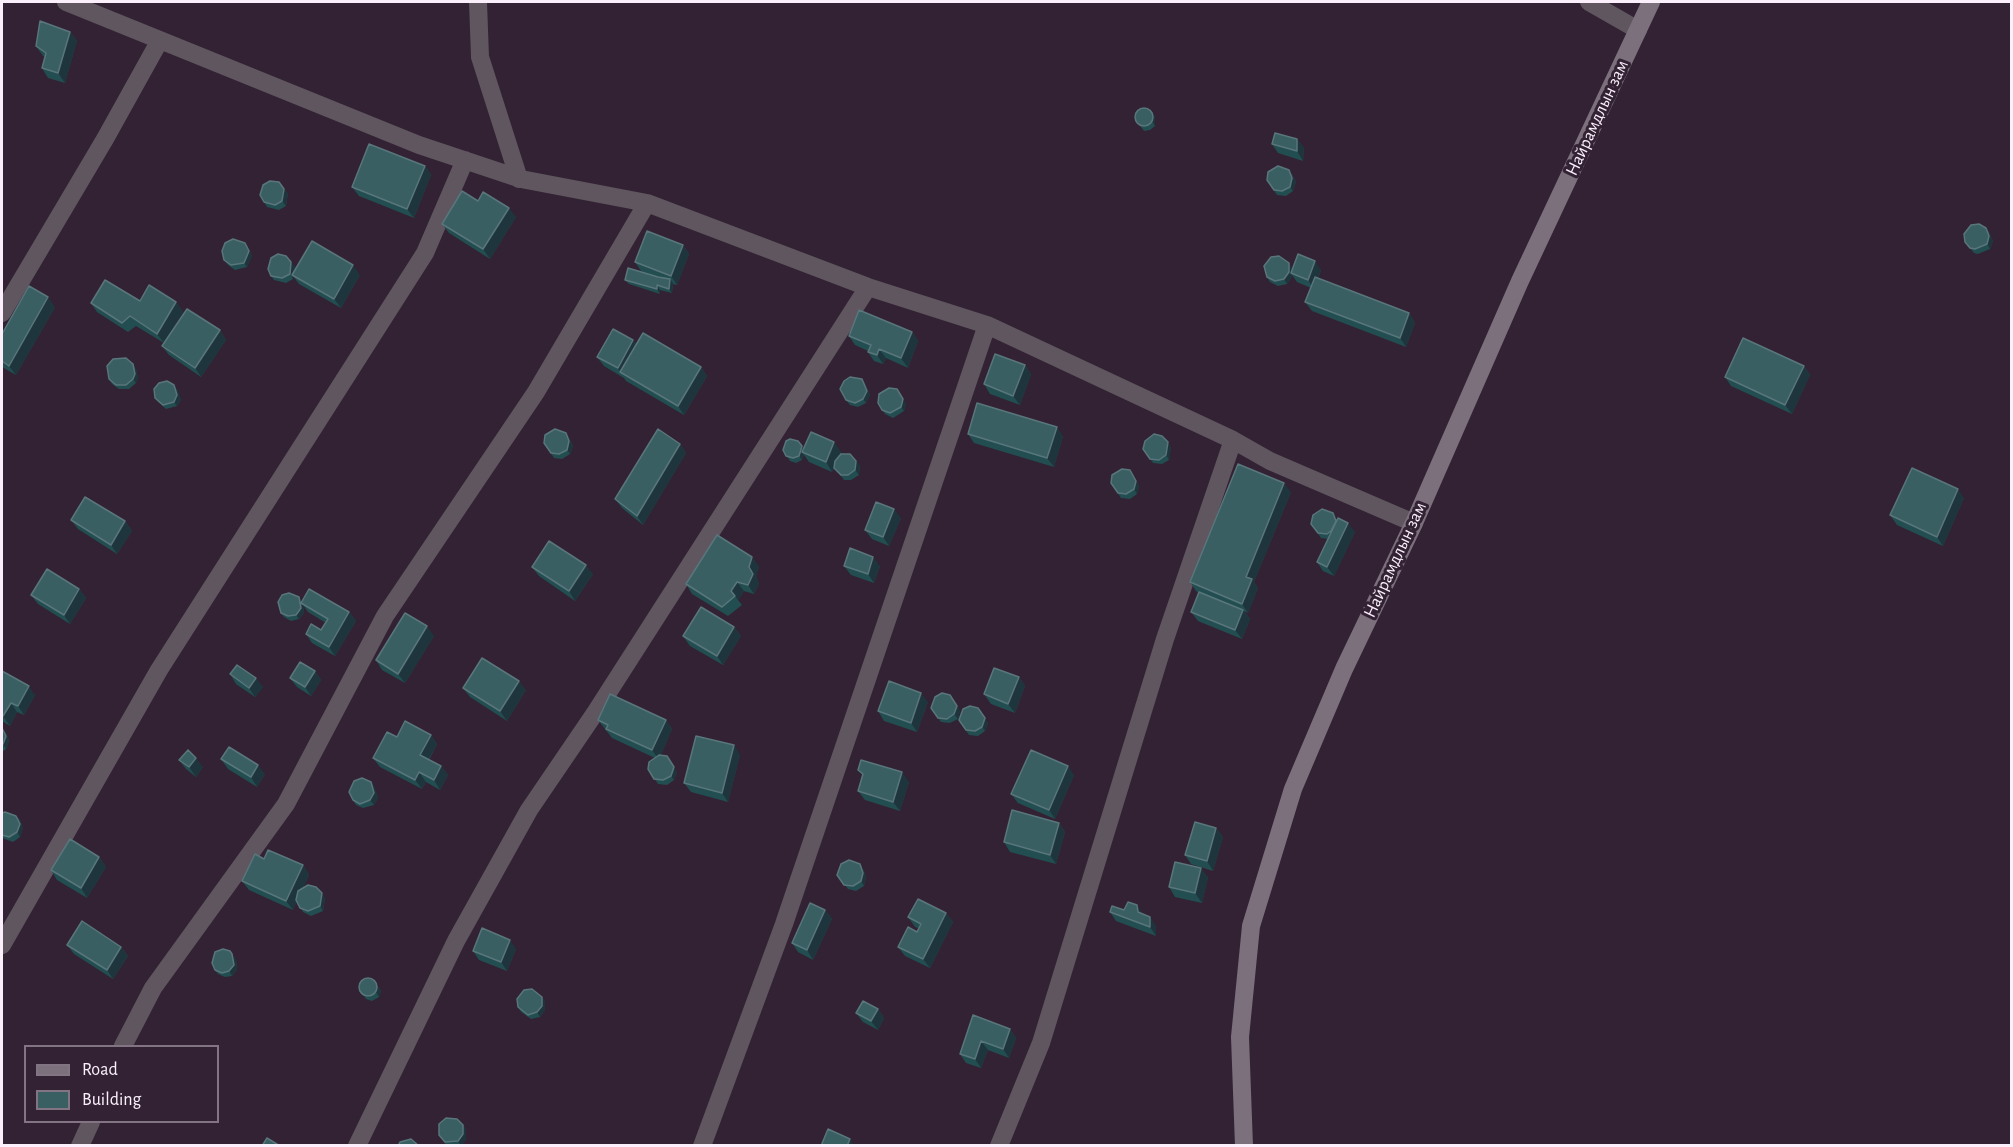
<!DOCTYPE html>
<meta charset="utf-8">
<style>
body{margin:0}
#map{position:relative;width:2013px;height:1147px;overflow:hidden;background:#323;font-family:"Alegreya Sans",sans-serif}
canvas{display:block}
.frame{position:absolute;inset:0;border:3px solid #fbeffb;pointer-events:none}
.legend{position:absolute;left:24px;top:1045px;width:195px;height:78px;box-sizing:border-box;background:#323;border:2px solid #837483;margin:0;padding:8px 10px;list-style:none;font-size:18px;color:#fbeffb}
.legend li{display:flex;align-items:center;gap:12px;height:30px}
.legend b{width:30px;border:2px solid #837483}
</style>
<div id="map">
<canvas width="2013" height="1147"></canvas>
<div class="frame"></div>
<ul class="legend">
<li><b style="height:8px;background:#7d707d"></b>Road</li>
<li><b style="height:16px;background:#3a5f63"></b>Building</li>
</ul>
</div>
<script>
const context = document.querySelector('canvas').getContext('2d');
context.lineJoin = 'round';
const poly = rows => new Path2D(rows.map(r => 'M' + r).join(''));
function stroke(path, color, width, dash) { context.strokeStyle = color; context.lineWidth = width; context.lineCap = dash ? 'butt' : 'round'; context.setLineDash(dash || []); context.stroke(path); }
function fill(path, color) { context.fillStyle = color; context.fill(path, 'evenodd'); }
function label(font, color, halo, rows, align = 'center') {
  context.font = font + ' "Alegreya Sans",sans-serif'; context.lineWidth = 6; context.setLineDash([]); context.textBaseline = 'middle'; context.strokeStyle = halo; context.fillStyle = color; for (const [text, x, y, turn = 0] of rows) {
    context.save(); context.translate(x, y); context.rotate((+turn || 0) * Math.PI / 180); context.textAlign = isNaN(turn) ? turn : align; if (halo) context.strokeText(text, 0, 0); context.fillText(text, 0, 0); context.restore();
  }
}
stroke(poly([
 [66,2,419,145,521,179,647,203,868,287,987,325,1233,440,1270,461,1414,523],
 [478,2,480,57,519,179],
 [1589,2,1638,30],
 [2,313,105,139,160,40],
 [2,945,159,670,425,253,465,160],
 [123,1046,153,988,286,804,385,616,536,392,647,203],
 [80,1146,91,1122],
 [357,1146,456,941,529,810,595,713,868,287],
 [702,1146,784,924,987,325],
 [999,1146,1041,1043,1165,639,1233,440]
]), '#5f565f', 18);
stroke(poly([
 [1244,1146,1240,1037,1251,926,1293,789,1344,669,1414,523,1520,281,1651,2]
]), '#7d707d', 18);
fill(poly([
 [70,32,77,41,65,83,48,78,42,68,45,57,43,56,36,46],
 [1152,112,1155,117,1155,126,1150,130,1144,131,1135,119],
 [1297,139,1304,148,1303,161,1278,153,1272,144],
 [425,166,431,175,414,218,359,196,352,187],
 [1292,174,1296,182,1293,191,1286,196,1277,195,1267,180],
 [288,193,286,206,279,210,267,207,264,202],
 [478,201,516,217,490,259,449,233,442,224],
 [1986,228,1989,232,1993,241,1990,249,1978,254,1974,253,1965,242],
 [245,243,252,256,247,267,235,270,228,265,224,260],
 [683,245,689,254,677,285,673,284,672,293,660,290,660,294,629,284,625,280,652,276,641,271,635,262],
 [291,262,295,267,294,272,360,275,341,308,299,284,293,276,293,279,286,283,274,280,271,276],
 [1289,263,1292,269,1321,270,1318,279,1409,313,1415,323,1406,347,1312,311,1305,302,1311,288,1297,282,1292,275,1292,277,1287,284,1278,286,1270,282,1267,277],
 [140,301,176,302,183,312,164,343,136,326,128,332,97,312,91,303],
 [55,307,16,375,2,367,2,334],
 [220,330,226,340,201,377,169,355,162,346],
 [912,332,918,341,908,368,886,358,883,364,874,361,868,352,868,351,855,345,849,336],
 [633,340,636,344,701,367,707,376,684,415,626,381,624,378,604,366,597,357],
 [1025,365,1031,374,1020,405,990,394,984,384],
 [1804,366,1810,375,1792,414,1731,386,1725,377],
 [136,369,138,378,136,383,129,389,119,389,112,384,109,379],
 [862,379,865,384,870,395,866,403,858,407,850,405,846,400],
 [177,389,181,400,177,406,166,409,158,402,155,398],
 [878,403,906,404,904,411,893,418,885,414],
 [566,433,569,438,573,446,570,454,562,459,554,458,544,443],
 [968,434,1063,436,1054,467,974,443],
 [798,441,804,449,841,452,839,457,856,461,860,466,859,475,851,480,844,480,838,472,835,466,832,472,809,462,804,455,802,460,796,463,790,461,783,450],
 [680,444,686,453,643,525,622,508,615,499],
 [1171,447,1169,460,1162,464,1153,463,1143,449],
 [1130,470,1139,486,1137,494,1130,499,1121,498,1111,483],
 [1291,492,1254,582,1258,588,1248,613,1244,611,1250,619,1242,639,1198,621,1191,612,1199,593,1196,591,1190,582],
 [1964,498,1943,546,1897,525,1890,515],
 [901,518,889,546,872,539,865,530],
 [1337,519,1355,532,1334,576,1323,571,1317,562,1328,539,1321,538,1311,524],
 [71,520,125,521,132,531,117,554,78,529],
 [759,566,756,576,759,584,754,594,744,591,738,600,742,605,728,616,692,594,686,584],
 [844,566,880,566,874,583,851,575],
 [532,567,593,574,575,601,539,576],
 [79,589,86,598,70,624,38,604,31,595],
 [302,602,349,612,356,621,335,656,312,643,306,634,321,630,326,623,308,612,303,605,304,613,299,619,291,621,284,617,281,613],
 [734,627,741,636,723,665,690,646,683,636],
 [434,636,405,683,382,670,376,660],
 [2,671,35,695,24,715,17,712,10,726,2,721],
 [315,671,321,680,311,696,297,687,290,678],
 [230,674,263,687,255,697,236,684],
 [1019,677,1025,686,1015,713,991,704,984,694],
 [463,688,526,690,507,721,470,697],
 [928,702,917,732,884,721,878,711],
 [931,708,960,710,958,719,950,723,941,722],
 [598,720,666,720,672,729,661,755,677,772,674,780,667,785,658,784,648,769,655,758,612,738],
 [959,720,988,723,985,731,978,736,969,735],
 [2,728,6,733,9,741,6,749,2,752],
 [431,735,437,744,429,760,441,766,448,775,440,790,426,782,422,789,380,767,373,758,397,737],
 [740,755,728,802,691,792,684,783],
 [221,759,265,774,257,787,228,769],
 [179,760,203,767,196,777,186,769],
 [858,770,909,782,900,811,865,800,858,791,863,776],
 [1074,775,1055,819,1018,803,1011,794],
 [371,782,374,786,378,798,374,805,363,808,356,805,353,800],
 [2,813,16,816,20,820,23,828,20,837,13,842,2,838],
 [1059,823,1065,832,1056,864,1010,852,1004,842],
 [1216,828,1223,837,1213,871,1191,864,1185,855],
 [99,857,106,867,87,898,57,880,51,870],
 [264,859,303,865,309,875,303,888,325,898,323,911,311,916,303,912,297,901,293,910,249,890,242,881],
 [863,869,866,877,864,886,856,891,848,889,837,875],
 [1208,877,1202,903,1175,897,1169,887],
 [825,910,832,919,813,960,798,952,792,943],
 [1124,910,1143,914,1156,926,1156,936,1116,921,1110,912],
 [946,913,953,922,930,968,905,956,898,947,917,932,918,928,915,927,908,917],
 [67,945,121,947,128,956,113,979,74,954],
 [516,949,507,971,479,960,473,951],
 [236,959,237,970,232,976,225,977,218,974,215,970],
 [372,979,381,991,379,997,372,1001,366,999,363,994],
 [542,997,545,1001,545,1010,540,1017,531,1019,521,1012,518,1007],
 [878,1009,884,1018,878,1030,863,1022,856,1013],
 [973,1015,1010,1029,1016,1038,1009,1058,988,1050,981,1068,966,1063,960,1054],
 [463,1125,466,1130,466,1139,461,1146,447,1146,439,1135]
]), '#224e51');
fill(poly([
 [70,32,77,41,65,83,58,73],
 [1152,112,1155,117,1155,126,1152,121],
 [1297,139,1304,148,1303,161,1297,151],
 [425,166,431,175,414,218,407,209],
 [1289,170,1292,174,1296,182,1293,191,1290,187],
 [284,189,288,193,286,206,282,201],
 [509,208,516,217,490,259,483,249],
 [1986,228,1989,232,1993,241,1990,249,1987,244],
 [245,243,252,256,247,267,244,263],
 [683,245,689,254,677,285,671,276],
 [1315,261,1321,270,1314,289,1308,280],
 [291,262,295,267,293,279,290,274],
 [1289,263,1292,268,1292,274,1291,273,1292,277,1287,284,1284,279],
 [353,265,360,275,341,308,334,299],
 [670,279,673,283,672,293,669,289],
 [657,285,660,290,660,294,657,289],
 [48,297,55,307,16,375,9,366],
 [176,302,183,312,164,343,157,334],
 [1409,313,1415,323,1406,347,1400,338],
 [220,330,226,340,201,377,195,368],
 [912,332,918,341,908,368,901,358],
 [633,340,640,349,620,372,618,368],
 [879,349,886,358,883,364,877,355],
 [133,364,136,369,138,378,136,383,133,379],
 [1025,365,1031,374,1020,405,1013,396],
 [1804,366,1810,375,1792,414,1785,405],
 [701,367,707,376,684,415,678,406],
 [862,379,865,384,870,395,866,403,863,399],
 [174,385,177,389,181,400,177,406,174,402],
 [897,389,906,404,904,411,901,407],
 [1057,427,1063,436,1054,467,1047,458],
 [566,433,569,438,573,446,570,454,567,450],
 [834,442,841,452,832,472,826,462],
 [1168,442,1171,447,1169,460,1166,455],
 [680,444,686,453,643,525,637,516],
 [802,446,805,451,802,452,804,455,802,460,799,456],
 [856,461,860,466,859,475,855,470],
 [1130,470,1139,486,1137,494,1134,489],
 [1284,483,1291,492,1254,582,1258,588,1248,613,1242,604,1246,577],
 [1958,489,1964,498,1943,546,1937,537],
 [894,509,901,518,889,546,883,537],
 [125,521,132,531,117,554,111,545],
 [1348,523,1355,532,1334,576,1327,567],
 [752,557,759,566,756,576,759,584,754,594,748,585,749,567],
 [873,557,880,566,874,583,868,574],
 [586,565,593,574,575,601,569,591],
 [737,582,744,591,738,600,731,591],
 [79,589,86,598,70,624,64,615],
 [299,597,302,602,301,603,303,605,304,613,299,619,296,615],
 [1243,610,1250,619,1242,639,1235,630],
 [349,612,356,621,335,656,329,647],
 [427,626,434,636,405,683,398,674],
 [734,627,741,636,723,665,717,656],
 [315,671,321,680,311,696,305,687],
 [1019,677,1025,686,1015,713,1008,704],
 [256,678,263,687,255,697,249,688],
 [519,681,526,690,507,721,500,711],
 [29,686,35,695,24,715,18,706],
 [921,693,928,702,917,732,911,723],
 [950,695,960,710,958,719,954,714],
 [11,703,17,712,10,726,3,716],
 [978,708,988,723,985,731,982,727],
 [666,720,672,729,659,760,652,750],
 [2,728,6,733,9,741,6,749,3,744],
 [431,735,437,744,426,764,420,755],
 [734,745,740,755,728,802,722,793],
 [667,756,677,772,674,780,671,776],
 [196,758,203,767,196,777,189,767],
 [258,765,265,774,257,787,251,777],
 [441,766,448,775,440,790,434,780],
 [1068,766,1074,775,1055,819,1049,810],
 [419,772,426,782,422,789,415,780],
 [902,772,909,782,900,811,893,802],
 [371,782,374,786,378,798,374,805,370,800],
 [16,816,20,820,23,828,20,837,17,832],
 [1059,823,1065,832,1056,864,1050,855],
 [1216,828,1223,837,1213,871,1207,861],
 [99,857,106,867,87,898,81,888],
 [860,864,863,869,866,877,864,886,861,881],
 [303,865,309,875,293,910,286,901],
 [1201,868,1208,877,1202,903,1195,893],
 [322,893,325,898,323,911,320,906],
 [1137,905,1144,915,1138,912],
 [825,910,832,919,813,960,807,950],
 [946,913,953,922,930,968,923,959],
 [1150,917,1156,926,1156,936,1150,927],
 [510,940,516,949,507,971,501,962],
 [121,947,128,956,113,979,107,970],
 [232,954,236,959,237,970,232,976,229,971],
 [377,987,381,991,379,997,376,992],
 [542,997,545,1001,545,1010,540,1017,537,1012],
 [878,1009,884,1018,878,1030,871,1021],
 [1010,1029,1016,1038,1009,1058,1003,1049],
 [981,1041,988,1050,981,1068,975,1059],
 [463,1125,466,1130,466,1139,461,1146,458,1141],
 [850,1139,854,1146,847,1146]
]), '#1f353d');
const building = poly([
 [40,21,70,32,58,73,42,68,46,53,36,46,40,21],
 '1135 117a9 9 0 1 1 18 0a9 9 0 1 1-18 0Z',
 [1275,133,1297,139,1297,151,1272,144,1275,133],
 [369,144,425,166,407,209,352,187,369,144],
 [1278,166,1289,170,1292,178,1290,187,1282,191,1274,190,1267,180,1268,172,1278,166],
 [270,181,279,182,284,189,282,201,275,205,264,202,260,195,263,185,270,181],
 [462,191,478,201,483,192,509,208,483,249,442,224,462,191],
 [1979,224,1986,228,1989,236,1987,244,1975,249,1970,248,1965,242,1964,234,1971,225,1979,224],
 [647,231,683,245,671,276,635,262,647,231],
 [233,239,245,243,249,251,244,263,231,265,224,260,222,251,225,243,233,239],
 [312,241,353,265,334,299,292,275,312,241],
 [278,254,286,256,291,262,290,274,282,278,271,276,268,269,271,258,278,254],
 [1298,254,1315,261,1308,280,1291,273,1298,254],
 [1279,256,1289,263,1289,272,1284,279,1275,281,1267,277,1264,266,1271,257,1279,256],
 [628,268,658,277,670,279,669,289,657,285,657,289,625,280,628,268],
 [1315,277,1409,313,1400,338,1305,302,1315,277],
 [105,280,140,301,149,285,176,302,157,334,130,316,122,323,91,303,105,280],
 [29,286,48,297,9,366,2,361,2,334,29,286],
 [187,309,220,330,195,368,162,346,187,309],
 [859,310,912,332,901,358,879,349,877,355,868,352,871,345,849,336,859,310],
 [613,329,633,340,618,368,597,357,613,329],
 [643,333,701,367,678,406,620,372,643,333],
 [1743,338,1804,366,1785,405,1725,377,1743,338],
 [995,354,1025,365,1013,396,984,384,995,354],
 [126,358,133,364,135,374,133,379,126,385,116,385,109,379,107,366,113,359,126,358],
 [850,377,862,379,867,391,863,399,855,403,846,400,840,389,844,381,850,377],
 [167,381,174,385,177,395,174,402,163,405,155,398,154,389,159,383,167,381],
 [889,388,897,389,903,399,901,407,890,413,882,410,878,403,879,394,889,388],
 [977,403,1057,427,1047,458,968,434,977,403],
 [555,429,566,433,569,441,567,450,559,454,551,453,544,443,545,435,555,429],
 [658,429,680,444,637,516,615,499,658,429],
 [811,432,834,442,826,462,802,452,811,432],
 [1154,434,1162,436,1168,442,1166,455,1159,460,1150,459,1143,449,1145,441,1154,434],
 [790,439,798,441,802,446,799,456,793,458,786,456,783,450,786,441,790,439],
 [841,454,850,454,856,461,855,470,848,475,841,475,834,468,835,461,841,454],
 [1238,464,1284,483,1246,577,1252,579,1242,604,1190,582,1238,464],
 [1912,468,1958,489,1937,537,1890,515,1912,468],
 [1122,469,1130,470,1136,481,1134,489,1126,494,1118,493,1111,483,1112,475,1122,469],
 [85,497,125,521,111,545,71,520,85,497],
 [876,502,894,509,883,537,865,530,876,502],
 [1322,509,1333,513,1336,521,1331,531,1327,534,1318,533,1311,524,1313,515,1322,509],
 [1338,518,1348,523,1327,567,1317,562,1338,518],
 [717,535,752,557,749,567,753,574,748,585,737,582,731,591,735,596,722,607,686,584,717,535],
 [549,541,586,565,569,591,532,567,549,541],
 [850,548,873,557,868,574,844,566,850,548],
 [47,569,79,589,64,615,31,595,47,569],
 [309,589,349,612,329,647,306,634,311,624,321,630,328,619,301,603,309,589],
 [1199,592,1243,610,1235,630,1191,612,1199,592],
 [289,593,299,597,301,608,296,615,288,616,281,613,278,602,282,595,289,593],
 [701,607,734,627,717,656,683,636,701,607],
 [405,613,427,626,398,674,376,660,405,613],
 [482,658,519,681,500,711,463,688,482,658],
 [300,662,315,671,305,687,290,678,300,662],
 [237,665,256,678,249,688,230,674,237,665],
 [994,668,1019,677,1008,704,984,694,994,668],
 [2,671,29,686,18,706,11,703,3,716,2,715,2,671],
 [889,681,921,693,911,723,878,711,889,681],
 [942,693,950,695,957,706,954,714,947,719,938,718,931,708,935,697,942,693],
 [610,694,666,720,652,750,606,729,608,725,598,720,610,694],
 [970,706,978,708,985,718,982,727,975,731,966,730,959,720,963,709,970,706],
 [405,721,431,735,420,755,441,766,434,780,419,772,415,780,373,758,387,732,397,737,405,721],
 [2,728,6,736,3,744,2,745,2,728],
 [696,736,734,745,722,793,684,783,696,736],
 [229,747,258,765,251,777,221,759,229,747],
 [188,750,196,758,189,767,179,760,188,750],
 [1031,750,1068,766,1049,810,1011,794,1031,750],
 [659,755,667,756,674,767,671,776,663,780,654,779,648,769,649,762,659,755],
 [861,760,902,772,893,802,858,791,863,774,858,770,861,760],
 [362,778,371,782,374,793,370,800,360,804,353,800,349,792,354,781,362,778],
 [1012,810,1059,823,1050,855,1004,842,1012,810],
 [5,812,16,816,20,824,17,832,9,837,2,835,2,813,5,812],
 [1195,822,1216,828,1207,861,1185,855,1195,822],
 [70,839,99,857,81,888,51,870,70,839],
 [268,850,303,865,286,901,242,881,255,854,264,859,268,850],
 [849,860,860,864,863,873,861,881,853,886,844,885,837,875,841,864,849,860],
 [1175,862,1201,868,1195,893,1169,887,1175,862],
 [308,885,316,887,322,893,320,906,308,911,300,908,296,900,298,891,308,885],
 [918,899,946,913,923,959,898,947,908,927,917,932,921,924,908,917,918,899],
 [1128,902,1137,905,1138,912,1150,917,1150,927,1110,912,1112,906,1124,910,1128,902],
 [810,903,825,910,807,950,792,943,810,903],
 [82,921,121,947,107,970,67,945,82,921],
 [482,928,510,940,501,962,473,951,482,928],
 [223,949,230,951,232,954,234,965,229,971,222,973,215,970,212,963,215,952,223,949],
 '359 987a9 9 0 1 1 18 0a9 9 0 1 1-18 0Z',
 [532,989,542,997,542,1006,537,1012,528,1015,518,1007,517,999,524,990,532,989],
 [863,1001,878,1009,871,1021,856,1013,863,1001],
 [973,1015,1010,1029,1003,1049,981,1041,975,1059,960,1054,973,1015],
 [446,1118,457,1119,463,1125,463,1134,458,1141,445,1142,439,1135,439,1124,446,1118],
 [828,1129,850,1139,847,1146,821,1146,828,1129],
 [267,1138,280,1146,262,1146,267,1138],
 [411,1139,419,1146,398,1146,400,1142,411,1139]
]);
fill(building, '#3a5f63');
stroke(building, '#58767b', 1.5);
label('18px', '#fbeffb', '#323', [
 ["Найрамдлын зам",1597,118,-65],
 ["Найрамдлын зам",1395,560,-65]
]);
</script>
